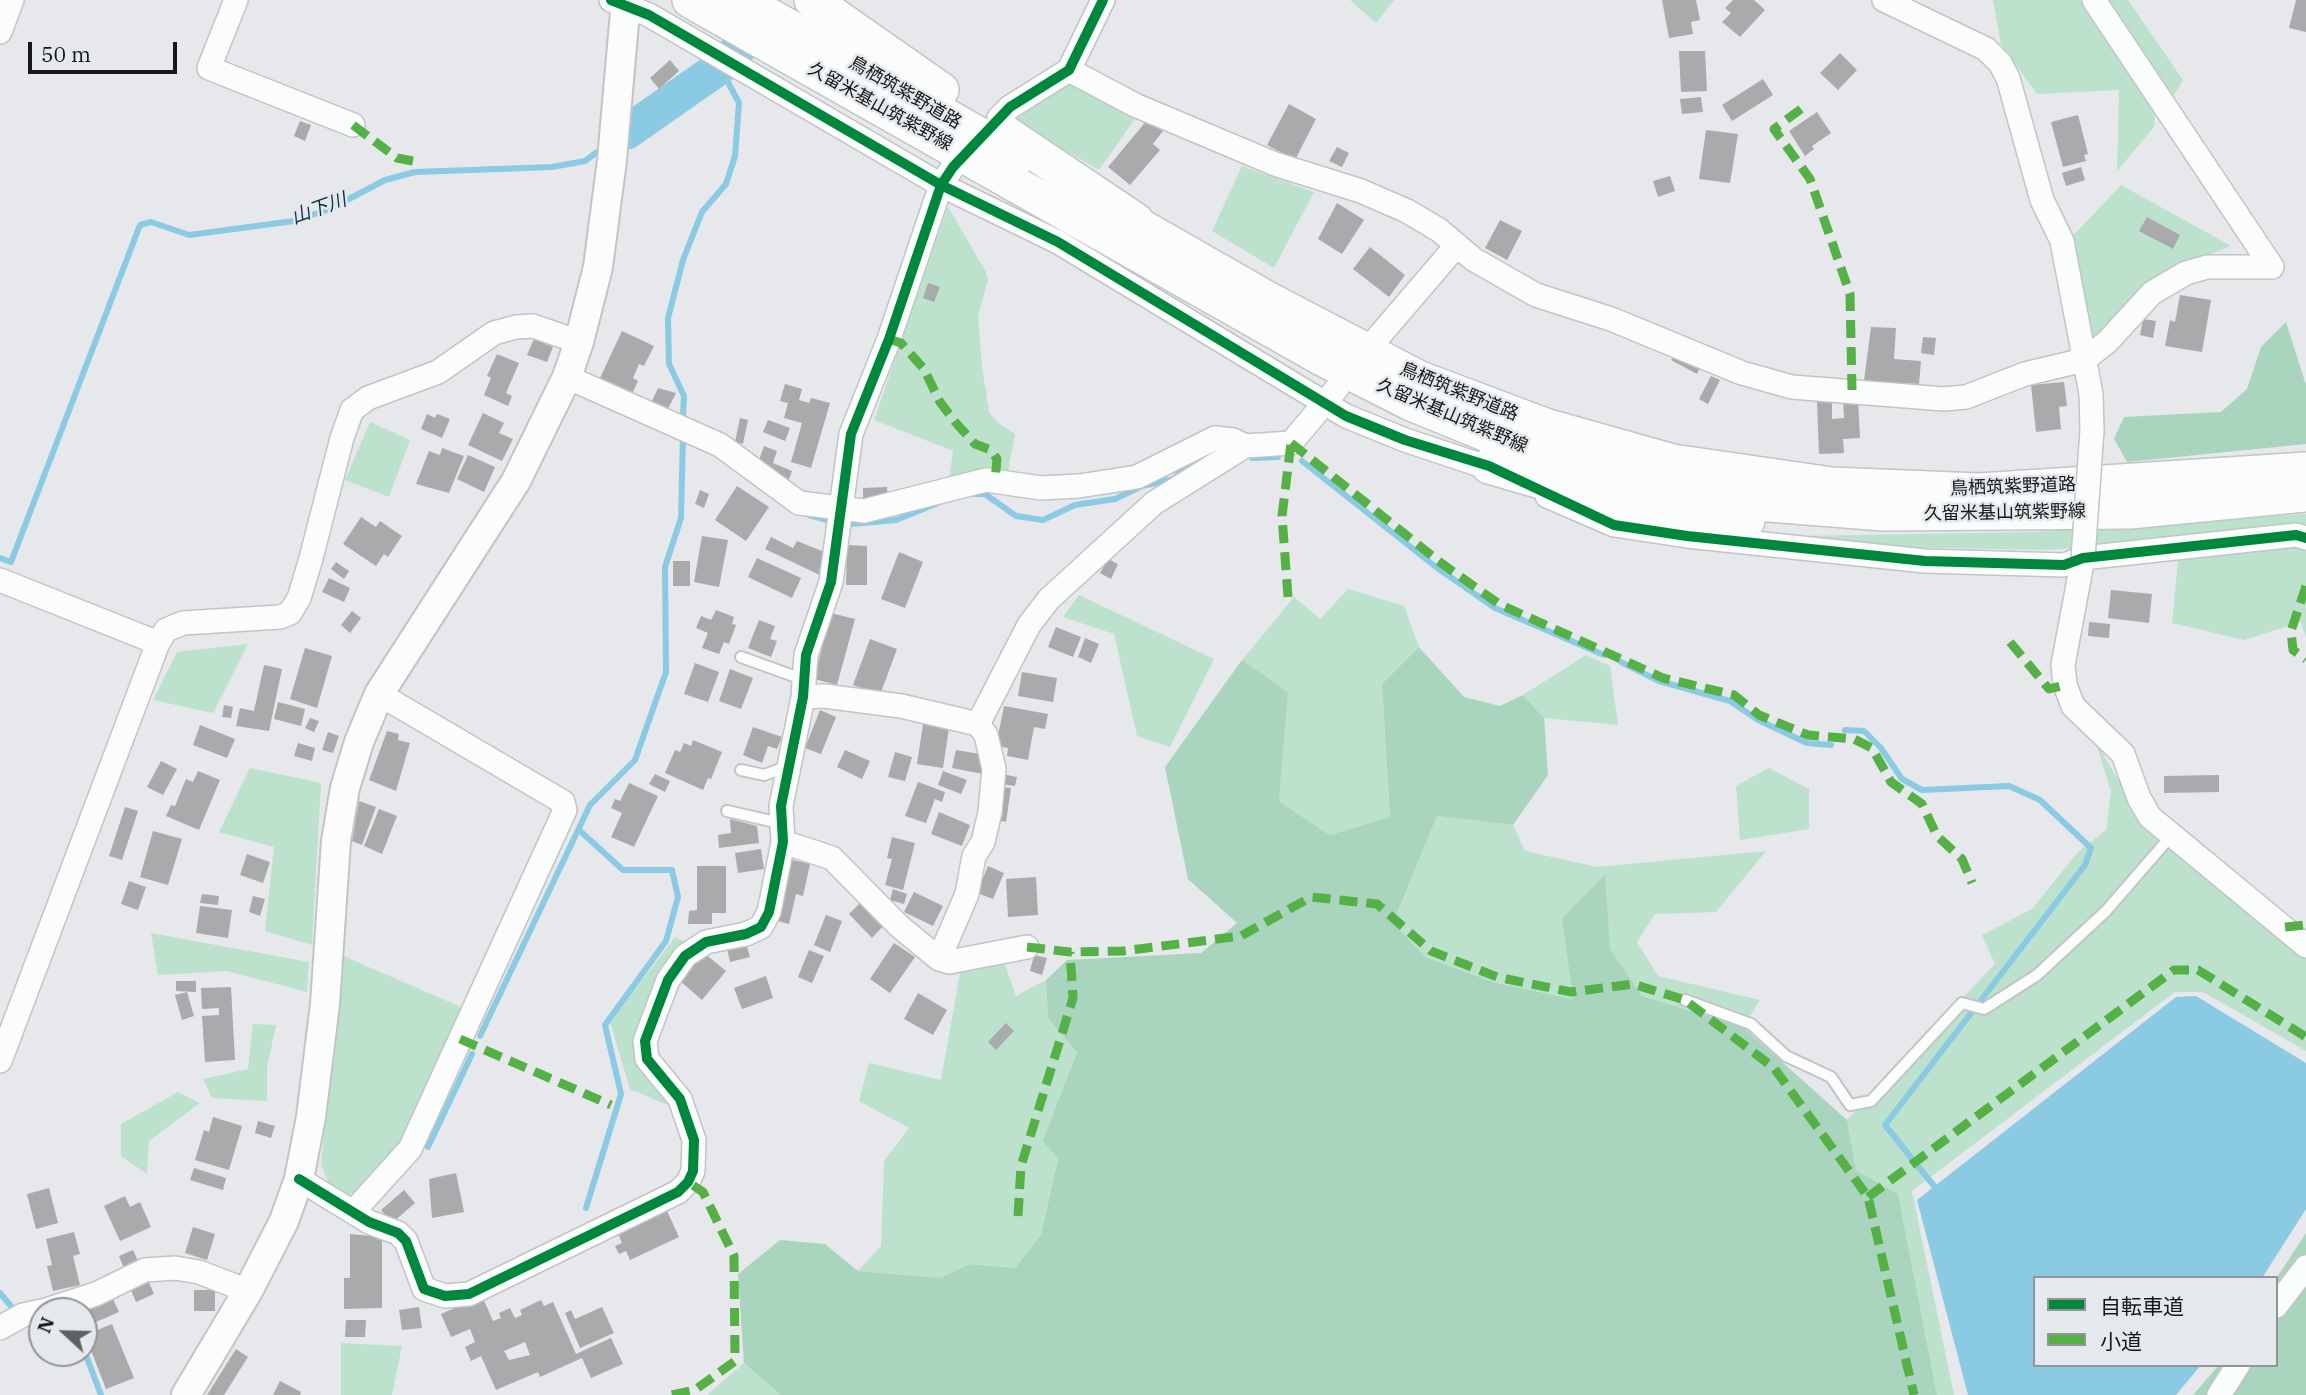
<!DOCTYPE html>
<meta charset="utf-8">
<style>
body{margin:0}
#map{position:relative;width:2306px;height:1395px;overflow:hidden;background:#e6e8eb;font-family:"IBM Plex Serif","Noto Sans JP",serif}
canvas{display:block}
.legend{position:absolute;left:2033px;top:1276px;width:245px;height:91px;box-sizing:border-box;background:#e5e8ec;border:2px solid #929497;margin:0;padding:9px 12px;list-style:none;font-size:21px;color:#161718}
.legend li{display:flex;align-items:center;gap:14px;height:35px}
.legend b{width:35px;border:2px solid #929497}
.north{position:absolute;left:28px;top:1297px;width:70px;height:70px;box-sizing:border-box;background:#e5e8ec;border:2px solid #929497;border-radius:50%;rotate:292deg;font-size:19px;font-weight:700;line-height:28px;text-align:center;color:#161718}
.north::after{content:'';display:block;margin:auto;width:24px;height:32px;background:#5f6062;clip-path:polygon(50% 0,100% 100%,50% 72%,0 100%)}
.scale{position:absolute;left:28px;top:42px;width:149px;height:32px;box-sizing:border-box;border:4px solid #161718;border-top:0;padding-left:9px;font-size:21px;line-height:24px;white-space:nowrap;color:#161718;-webkit-text-stroke:5px #e5e8ec;paint-order:stroke}
</style>
<div id="map">
<canvas width="2306" height="1395"></canvas>
<ul class="legend">
<li><b style="height:9px;background:#00873e"></b>自転車道</li>
<li><b style="height:9px;background:#55b145"></b>小道</li>
</ul>
<div class="north">N</div>
<div class="scale">50 m</div>
</div>
<script>
const context = document.querySelector('canvas').getContext('2d');
context.lineJoin = 'round';
function fill(path, color) { context.fillStyle = color; context.fill(path, 'evenodd'); }
const poly = rows => new Path2D(rows.map(r => 'M' + r).join(''));
function stroke(path, color, width, dash) { context.strokeStyle = color; context.lineWidth = width; context.lineCap = dash ? 'butt' : 'round'; context.setLineDash(dash || []); context.stroke(path); }
function label(font, color, halo, rows, align = 'center') {
  context.font = font + ' "IBM Plex Serif","Noto Sans JP",serif'; context.lineWidth = 5; context.setLineDash([]); context.textBaseline = 'middle'; context.strokeStyle = halo; context.fillStyle = color; for (const [text, x, y, turn = 0] of rows) {
    context.save(); context.translate(x, y); context.rotate((+turn || 0) * Math.PI / 180); context.textAlign = isNaN(turn) ? turn : align; if (halo) context.strokeText(text, 0, 0); context.fillText(text, 0, 0); context.restore();
  }
}
fill(poly([
 [1350,0,1394,0,1376,23],
 [1993,0,2128,0,2183,80,2171,100,2156,102,2154,127,2117,171,2119,90,2037,94,2001,44],
 [1068,84,1139,113,1099,170,1012,120],
 [1242,166,1314,192,1274,268,1212,231],
 [2121,185,2231,246,2169,271,2094,338,2071,238],
 [948,207,986,272,988,280,978,316,982,366,989,412,998,423,1015,434,1007,477,949,480,953,451,874,420],
 [370,422,410,440,389,497,345,480],
 [2306,514,2306,638,2301,622,2244,640,2172,623,2180,541,2047,550,1898,547,1744,537,2033,532],
 [1348,589,1404,606,1419,647,1382,684,1390,817,1330,835,1279,801,1288,692,1242,660,1294,597,1320,619],
 [1079,595,1214,659,1170,747,1137,736,1114,634,1063,617],
 [248,644,213,713,153,700,177,652],
 [1586,655,1610,666,1618,725,1544,718,1523,695],
 [2096,743,2142,819,2306,952,2306,1051,2203,992,2175,992,1912,1191,1954,1395,1937,1395,1898,1194,1856,1170,1847,1120,1995,964,1982,935,2032,909,2078,852,2106,830,2111,792],
 [250,768,321,783,312,945,265,931,274,847,219,832],
 [1769,768,1809,789,1809,829,1740,840,1736,786],
 [1437,816,1513,825,1525,851,1597,867,1766,851,1716,912,1655,914,1637,942,1658,976,1760,1000,1743,1027,1642,996,1610,949,1562,918,1573,999,1496,983,1425,957,1393,923],
 [151,933,309,962,307,992,227,971,158,975],
 [675,937,689,944,638,1039,670,1106,630,1089,610,1022],
 [341,955,461,1007,398,1151,362,1192,347,1194,329,1184,321,1165],
 [1004,962,1016,996,1046,980,1048,1018,1077,1051,1044,1141,1058,1159,1041,1235,1015,1268,970,1264,940,1278,858,1271,881,1246,884,1161,909,1128,859,1101,869,1063,941,1080,960,973],
 [253,1024,276,1025,267,1068,267,1101,212,1098,203,1079,248,1069],
 [178,1092,200,1103,149,1141,147,1174,121,1156,121,1124],
 [341,1343,402,1346,392,1395,341,1395],
 [744,1363,781,1395,707,1395]
]), '#bce2cd');
fill(poly([
 [2286,322,2306,385,2306,444,2127,462,2114,439,2124,417,2221,412,2247,389,2261,347],
 [1419,647,1464,697,1500,706,1523,695,1544,718,1548,775,1513,825,1437,816,1393,923,1425,957,1496,983,1573,999,1562,918,1605,875,1610,949,1642,996,1743,1027,1847,1120,1856,1170,1898,1194,1937,1395,781,1395,744,1363,738,1274,780,1240,825,1244,858,1271,940,1278,970,1264,1015,1268,1041,1235,1058,1159,1043,1141,1077,1052,1048,1018,1046,980,1067,960,1201,953,1237,923,1188,879,1165,767,1242,660,1288,692,1279,801,1330,835,1390,817,1382,684],
 [2306,1233,2306,1395,2193,1395,2219,1365,2276,1365,2276,1279]
]), '#a9d4be');
fill(poly([
 [2196,996,2306,1063,2306,1209,2262,1278,2035,1278,2035,1365,2201,1365,2176,1395,1968,1395,1917,1200,2176,997]
]), '#8bcae3');
stroke(poly([
 [683,416,684,396,669,364,668,318,683,260,702,212,726,184,735,156,739,103,720,67],
 [1252,458,1278,457],
 [1302,461,1436,567,1495,608,1604,655],
 [971,494,985,494,1016,516,1043,520,1075,505,1115,499,1142,486,1174,479,1189,461],
 [809,515,827,520],
 [852,524,896,520,938,503],
 [0,558,11,562,140,225,151,222,189,235,294,221,330,209,385,180,415,172,552,167,585,161,604,147],
 [1621,662,1659,681,1730,701,1758,720,1807,743,1831,745],
 [1845,730,1864,731,1881,748,1902,779,1922,790,2009,786,2040,800,2091,848,2085,865,1885,1125,1938,1191],
 [579,830,623,870,672,870,678,897,666,941,605,1025,621,1094,586,1208],
 [480,1036,590,805,635,760,666,672,665,567,681,518,683,435],
 [428,1147,472,1054],
 [0,1293,11,1306],
 [84,1350,101,1395]
]), '#8bcae3', 6);
stroke(poly([
 [627,132,720,67,751,36,779,22]
]), '#8bcae3', 35);
fill(poly([
 [1662,0,1696,0,1700,20,1691,22,1693,34,1669,38],
 [1733,0,1754,0,1765,10,1740,37,1722,22,1731,13,1725,8],
 [2296,0,2306,0,2306,32,2289,28],
 [1679,51,1705,51,1707,91,1681,92],
 [1840,53,1857,70,1838,90,1820,73],
 [670,60,679,71,659,89,650,78],
 [1763,79,1773,95,1732,121,1722,105],
 [1701,97,1703,112,1682,114,1680,99],
 [1289,104,1316,119,1295,160,1267,145],
 [1817,112,1831,133,1812,146,1814,149,1805,156,1789,131],
 [2078,115,2088,154,2084,155,2086,161,2063,167,2051,122],
 [1148,119,1163,131,1153,144,1160,150,1130,185,1108,167],
 [300,121,311,125,305,141,294,136],
 [1706,130,1738,134,1730,183,1699,179],
 [1337,147,1349,153,1342,167,1329,161],
 [2081,167,2085,180,2066,186,2062,173],
 [1670,176,1675,191,1658,197,1653,181],
 [1337,203,1364,220,1342,254,1318,239],
 [2147,217,2180,235,2173,249,2139,231],
 [1500,220,1522,231,1507,260,1485,248],
 [1370,247,1405,275,1389,297,1353,269],
 [928,283,940,287,934,302,923,298],
 [2180,295,2211,300,2202,352,2165,346,2170,320,2175,322],
 [2143,319,2156,321,2153,338,2140,335],
 [1871,327,1896,328,1894,359,1921,361,1919,384,1864,381],
 [622,331,654,346,644,366,639,364,633,378,638,381,632,394,600,378],
 [1923,337,1936,338,1934,355,1921,353],
 [534,339,553,347,547,362,527,355],
 [1675,353,1701,366,1697,374,1671,360],
 [497,354,519,363,506,393,512,396,508,406,484,395,491,378,487,376],
 [1711,376,1720,380,1708,404,1699,399],
 [2064,382,2067,406,2059,407,2061,429,2036,432,2031,385],
 [785,384,802,389,799,400,809,403,811,398,830,403,811,468,791,462,802,423,784,418,788,403,780,401],
 [658,388,676,393,667,411,651,403],
 [1843,400,1858,400,1860,438,1843,439,1844,453,1819,454,1817,401,1832,401,1832,419,1844,418],
 [483,413,504,423,499,433,513,439,502,461,468,445],
 [427,414,435,418,437,414,450,419,442,438,421,429],
 [740,418,748,420,743,444,735,442],
 [768,420,790,428,785,441,763,432],
 [764,446,777,451,773,463,792,471,787,485,758,463],
 [442,448,464,456,449,493,416,484,429,451,440,455],
 [468,455,495,467,484,492,457,479],
 [737,486,769,507,746,541,715,520],
 [887,487,888,502,863,503,863,488],
 [700,490,709,494,704,508,695,504],
 [361,517,376,527,380,521,402,536,388,557,384,554,376,566,343,544],
 [702,536,728,540,719,587,694,582],
 [771,537,793,548,797,541,827,553,819,570,824,572,822,576,765,549],
 [847,545,867,546,867,585,846,585],
 [899,552,923,562,905,608,881,599],
 [757,558,801,578,792,598,748,577],
 [1108,559,1118,564,1111,579,1100,573],
 [673,561,690,561,690,586,673,586],
 [336,562,349,571,344,579,331,569],
 [329,578,350,588,344,602,322,592],
 [2111,590,2152,594,2149,623,2108,618],
 [716,610,734,617,732,624,736,625,729,644,724,642,719,654,702,648,708,633,696,628,701,616,711,620],
 [352,611,361,618,350,633,341,625],
 [831,613,855,619,837,685,814,679],
 [759,620,775,626,770,639,777,641,771,657,748,648],
 [2089,622,2110,624,2109,638,2088,636],
 [1056,627,1081,637,1073,657,1048,647],
 [1085,638,1099,644,1091,663,1078,657],
 [870,639,897,649,880,695,853,685],
 [305,648,332,656,317,708,290,699],
 [695,663,719,672,708,702,684,694],
 [264,665,282,669,269,731,236,726,240,708,254,711],
 [730,669,753,678,741,709,719,701],
 [1022,672,1057,678,1053,702,1018,696],
 [278,702,305,709,301,726,274,719],
 [224,705,233,707,231,718,222,717],
 [1004,706,1048,714,1045,729,1034,727,1028,760,1007,756,1008,748,996,746],
 [820,710,836,717,821,754,805,748],
 [310,718,319,721,314,732,305,728],
 [923,724,949,728,943,768,917,764],
 [200,725,235,739,227,758,193,745],
 [753,727,782,737,777,749,768,746,762,763,743,755],
 [387,731,399,734,398,740,410,743,396,791,369,780],
 [328,732,339,736,333,753,322,750],
 [693,740,722,752,711,779,708,778,703,790,665,773,675,750,680,752,684,743,691,746],
 [298,743,315,748,312,761,294,756],
 [845,750,870,761,862,779,837,767],
 [956,750,986,755,983,774,952,768],
 [895,752,912,757,905,781,888,777],
 [161,761,177,769,163,795,147,787],
 [198,771,220,780,199,830,166,816,171,805,175,806,186,779,193,782],
 [943,771,967,780,961,794,938,785],
 [655,774,670,781,665,792,649,784],
 [1002,774,1017,777,1015,786,1001,784],
 [2219,775,2219,792,2164,793,2164,776],
 [918,782,945,792,942,802,935,799,926,823,905,816],
 [629,783,658,796,634,847,611,837,622,813,611,808,615,799,620,801],
 [1001,787,1011,788,1006,822,997,820],
 [359,801,376,807,362,845,352,841],
 [125,807,138,811,122,860,109,856],
 [379,809,397,816,382,854,364,846],
 [939,812,970,825,962,846,931,834],
 [730,819,757,826,759,843,719,848,718,835,731,833],
 [153,831,182,839,168,885,140,877],
 [892,837,915,843,903,890,885,885,892,859,887,858],
 [761,849,764,869,738,873,735,853],
 [247,854,270,862,263,883,240,875],
 [788,859,810,864,803,896,796,894,789,924,774,920],
 [697,866,726,866,726,913,712,913,712,924,688,924,689,911,697,910],
 [988,866,1004,873,993,899,977,893],
 [1036,877,1038,915,1008,917,1006,879],
 [129,881,146,887,138,910,121,904],
 [893,889,907,894,904,904,890,900],
 [914,892,943,906,933,926,904,912],
 [202,894,219,896,218,905,200,903],
 [253,896,265,899,260,916,249,912],
 [860,903,883,926,872,938,849,914],
 [200,906,232,910,228,938,196,933],
 [826,915,842,921,830,952,814,945],
 [746,943,750,957,730,962,727,948],
 [894,943,915,957,890,993,870,979],
 [809,950,824,956,812,983,798,977],
 [704,953,726,971,702,1000,680,981],
 [1034,955,1047,958,1042,975,1030,971],
 [766,976,773,998,742,1009,734,988],
 [176,981,196,981,196,992,176,991],
 [231,987,235,1060,205,1062,202,1016,219,1015,219,1008,202,1009,201,988],
 [187,992,194,1016,182,1020,175,995],
 [918,993,947,1010,933,1035,904,1019],
 [1006,1023,1014,1031,996,1050,988,1042],
 [213,1117,242,1126,229,1170,195,1160,204,1130,209,1132],
 [258,1121,275,1126,271,1138,255,1133],
 [194,1168,226,1178,223,1190,190,1180],
 [456,1173,464,1212,432,1218,429,1179],
 [49,1188,58,1223,36,1229,27,1194],
 [404,1190,415,1203,392,1223,381,1210],
 [125,1196,130,1207,140,1202,151,1227,120,1241,104,1206],
 [667,1211,679,1237,630,1260,626,1251,619,1254,615,1246,622,1243,618,1233],
 [193,1227,215,1234,207,1260,185,1253],
 [74,1232,80,1254,73,1256,80,1285,53,1291,47,1266,52,1265,46,1239],
 [350,1234,382,1237,382,1308,344,1309,344,1278,350,1278],
 [133,1250,138,1261,124,1268,119,1256],
 [148,1280,154,1294,136,1302,130,1288],
 [194,1290,215,1290,215,1311,194,1311],
 [482,1296,493,1321,501,1318,499,1313,510,1308,515,1318,522,1315,520,1310,541,1300,544,1306,553,1302,576,1354,611,1338,623,1364,591,1378,582,1358,540,1377,538,1372,496,1390,481,1356,471,1361,465,1347,475,1342,470,1329,451,1337,441,1314],
 [525,1342,530,1355,509,1360,504,1351],
 [112,1297,119,1312,89,1325,84,1309],
 [419,1307,422,1328,402,1330,399,1310],
 [602,1307,614,1333,580,1348,565,1313,571,1310,575,1319],
 [346,1320,366,1320,365,1337,345,1337],
 [112,1324,134,1378,106,1389,85,1335],
 [236,1349,248,1357,224,1395,207,1395],
 [280,1381,301,1392,300,1395,273,1395]
]), '#a8aaac');
const service = poly([
 [741,657,802,679],
 [741,770,764,775,789,766],
 [727,811,780,823],
 [1685,1000,1751,1024,1786,1056,1831,1077,1850,1105,1871,1101,1962,1003,1984,1009,2037,975,2106,911,2171,836]
]);
const minor = poly([
 [236,0,209,68,353,125],
 [611,0,649,15,941,185,1058,242,1346,416,1405,440,1501,472],
 [1884,0,1986,49,2000,63,2008,78,2042,200,2062,241,2091,394,2092,430],
 [0,32,12,0],
 [1069,70,1135,105,1275,164,1361,191,1407,211,1439,230,1473,259,1536,295,1611,319,1742,373,1792,387,1944,399,1966,397,2025,374,2084,360,2107,342,2152,293,2186,273,2207,267,2272,267,2094,0],
 [999,118,1010,107,1069,70,1103,0],
 [1374,342,1457,245],
 [567,377,720,445,799,503,864,511,986,480,1041,488,1079,486,1137,477,1215,438,1233,440,1245,446,1291,443,1338,387],
 [1547,496,1614,525,1687,536,1925,561,2064,565,2083,558,2296,535,2306,538],
 [2083,558,2063,665,2065,685,2073,706,2123,754,2139,798,2150,817,2306,946],
 [0,580,158,643],
 [803,697,824,696,901,706,978,724,986,735,994,769,990,812,983,842,974,856,967,894,939,959],
 [978,724,1029,625,1049,599,1154,503,1245,446],
 [783,842,832,858,899,926,939,959,949,962,1027,947],
 [0,1061,158,643,166,630,183,623,280,617,290,613,299,598,310,562,342,438,352,410,368,398,438,372,494,333,516,327,533,326,579,342],
 [299,1179,369,1222,398,1233,406,1241,424,1289,445,1296,469,1294,678,1192,688,1182,693,1171,694,1140,680,1099,647,1059,645,1041,668,980,685,956,706,942,746,934,761,927,769,912,783,842,781,806,803,697,806,655,831,582,851,434,889,339,941,185,953,167],
 [353,1212,410,1149,565,810,563,802,379,694],
 [2276,1306,2306,1267],
 [43,1311,96,1294,145,1270,175,1268,199,1272,248,1291],
 [0,1328,23,1315,42,1311],
 [2219,1395,2238,1365]
]);
const tertiary = poly([
 [186,1395,248,1291,284,1221,299,1179,311,1117,325,1004,336,841,345,788,359,742,379,694,516,481,567,377,579,342,598,267,612,160,626,0]
]);
const primary = poly([
 [690,0,1322,358,1411,403,1492,436,1594,471,1677,491,1757,503,1883,513,2130,511,2306,494],
 [741,0,1018,157],
 [812,0,941,90],
 [1002,131,1136,221],
 [1115,212,1267,299,1420,379,1545,426,1673,462,1832,485,1979,491,2306,470],
 [1489,466,1630,507,1698,519,1747,521]
]);
stroke(service, '#c2c4c5', 14);
stroke(minor, '#c2c4c5', 26);
stroke(tertiary, '#c2c4c5', 32);
stroke(primary, '#c2c4c5', 38);
stroke(service, '#fbfcfc', 10);
stroke(minor, '#fbfcfc', 23);
stroke(tertiary, '#fbfcfc', 28);
stroke(primary, '#fbfcfc', 35);
const minorBridge = poly([
 [2083,558,2092,430]
]);
stroke(minorBridge, '#c2c4c5', 26, []);
stroke(minorBridge, '#fbfcfc', 23);
stroke(poly([
 [1801,109,1774,129,1810,179,1850,294,1852,390],
 [353,125,397,158,413,161],
 [889,339,901,343,924,369,940,402,956,423,975,444,991,450,997,459,995,481],
 [1291,443,1441,563,1499,604,1663,678,1734,695,1759,715,1808,735,1854,739,1872,748,1891,782,1922,804,1937,836,1962,859,1972,883],
 [2306,586,2291,631,2293,650,2306,659],
 [1288,597,1282,516,1291,443],
 [2010,642,2049,689,2065,685],
 [2285,927,2306,925],
 [1027,947,1070,952,1123,951,1241,936,1311,897,1377,904,1431,951,1497,977,1571,992,1633,984,1685,1000,1774,1068,1868,1197,1914,1395],
 [460,1039,611,1105],
 [1868,1197,2174,970,2198,970,2306,1037],
 [1018,1216,1021,1166,1073,998,1070,952],
 [672,1395,695,1390,735,1361,734,1256,703,1192,688,1182]
]), '#55b145', 9, [18, 9]);
stroke(poly([
 [611,0,649,15,941,185,1058,242,1346,416,1405,440,1489,466,1614,525,1687,536,1925,561,2064,565,2083,558,2296,535,2306,538],
 [299,1179,369,1222,398,1233,406,1241,424,1289,445,1296,469,1294,678,1192,688,1182,693,1171,694,1140,680,1099,647,1059,645,1041,668,980,685,956,706,942,746,934,761,927,769,912,783,842,781,806,803,697,806,655,831,582,851,434,889,339,941,185,953,167,1010,107,1069,70,1103,0]
]), '#00873e', 10);
label('18px', '#161718', '#e5e8ec', [
 ["鳥栖筑紫野道路",905,93,30],
 ["久留米基山筑紫野線",880,107,29],
 ["鳥栖筑紫野道路",1459,392,22],
 ["久留米基山筑紫野線",1452,416,23],
 ["鳥栖筑紫野道路",2013,487,-2],
 ["久留米基山筑紫野線",2005,513,-1]
]);
label('italic 19px', '#0d3745', '#e5e8ec', [
 ["山下川",319,209,-20]
]);
</script>
